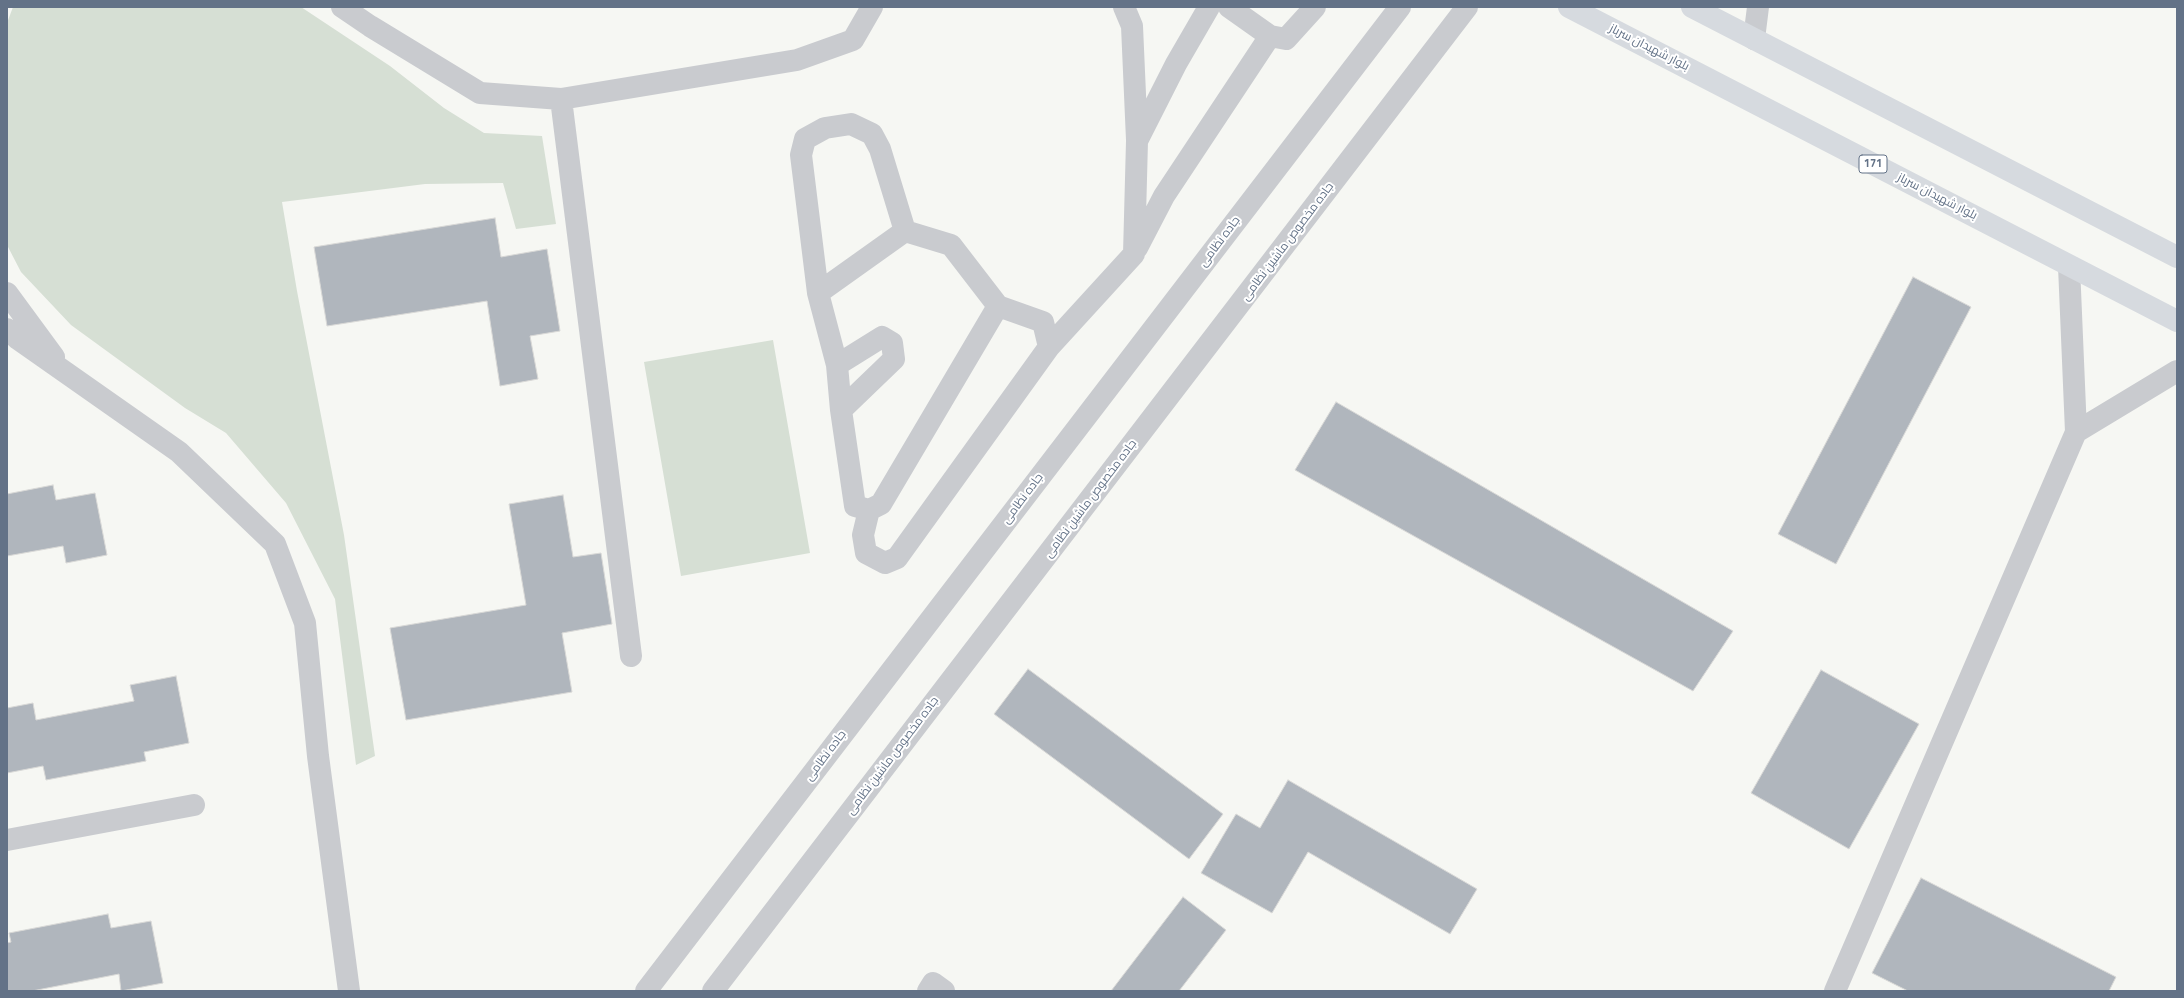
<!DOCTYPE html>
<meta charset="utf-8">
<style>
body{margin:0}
#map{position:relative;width:2184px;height:998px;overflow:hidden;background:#f6f7f3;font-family:"Titillium Web",sans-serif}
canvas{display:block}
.frame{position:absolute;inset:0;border:8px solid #637287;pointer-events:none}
</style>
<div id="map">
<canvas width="2184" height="998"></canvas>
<div class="frame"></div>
</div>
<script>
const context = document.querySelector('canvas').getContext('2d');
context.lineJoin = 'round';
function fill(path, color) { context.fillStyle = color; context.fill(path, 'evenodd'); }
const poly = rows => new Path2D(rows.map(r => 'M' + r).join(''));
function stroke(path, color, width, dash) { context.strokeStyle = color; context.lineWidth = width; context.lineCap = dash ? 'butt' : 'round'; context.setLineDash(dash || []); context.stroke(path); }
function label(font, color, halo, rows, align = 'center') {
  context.font = font + ' "Titillium Web",Cairo,sans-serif'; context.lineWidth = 4; context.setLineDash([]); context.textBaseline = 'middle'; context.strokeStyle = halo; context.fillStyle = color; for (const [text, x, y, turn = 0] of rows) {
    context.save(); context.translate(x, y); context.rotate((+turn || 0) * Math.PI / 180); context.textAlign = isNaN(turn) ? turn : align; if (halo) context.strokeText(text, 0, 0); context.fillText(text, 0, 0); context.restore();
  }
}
fill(poly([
 [13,7,301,7,390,66,444,108,484,133,542,136,556,224,516,229,503,183,425,184,282,202,297,291,344,535,375,756,356,765,335,599,286,503,226,433,185,408,71,325,21,272,7,245,7,23],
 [773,340,810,553,681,576,644,362]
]), '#d6dfd4');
const building = poly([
 [495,218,501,257,547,249,560,331,530,336,538,379,500,386,487,301,327,326,314,247,495,218],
 [1913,277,1971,307,1836,564,1778,534,1913,277],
 [1336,402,1733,631,1693,691,1295,470,1336,402],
 [53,485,56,500,95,493,107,555,66,563,63,546,7,556,7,494,53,485],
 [563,495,573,557,601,553,612,624,562,633,572,692,406,720,390,628,526,605,509,504,563,495],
 [1028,669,1223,814,1189,859,994,714,1028,669],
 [1821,670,1919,724,1849,849,1751,793,1821,670],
 [176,676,189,743,144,752,146,761,46,780,43,766,7,773,7,708,33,703,36,720,134,701,130,685,176,676],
 [1288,780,1477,889,1450,934,1308,852,1272,913,1201,873,1236,814,1260,828,1288,780],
 [1921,878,2116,977,2109,991,1908,991,1872,973,1921,878],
 [1183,897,1226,930,1179,991,1111,991,1183,897],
 [108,914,111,928,151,921,163,983,121,991,119,974,32,991,7,991,7,943,11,942,9,933,108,914]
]);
fill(building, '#b0b6bd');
stroke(building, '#d8d8d6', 1);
stroke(poly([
 [342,7,370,26,480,93,561,99,797,60,853,40,872,7],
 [1124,7,1132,26,1137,140],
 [1229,7,1270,36,1286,39,1315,7],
 [1754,39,1758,7],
 [561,99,631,656],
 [1137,248,1164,196,1270,36],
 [2069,266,2076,432,2177,371],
 [7,293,54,357],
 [818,293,905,231],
 [7,329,18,339,179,452,275,544,305,623,318,756,349,991],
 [1049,347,1134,254,1137,141,1176,64,1209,7],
 [837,365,882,337,892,343,894,359,841,410],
 [869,510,863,535,866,553,885,563,897,558,1049,347,1043,322,998,306,951,245,905,231,880,149,872,134,851,124,825,128,805,139,801,155,818,293,837,365,841,410,855,506,869,510,881,504,998,306],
 [7,840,194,805],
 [646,991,1400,7],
 [713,991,1467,7],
 [928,991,933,983,944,991],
 [1835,991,2076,432]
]), '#c9cbcf', 22);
stroke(poly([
 [1569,7,2177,321],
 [1692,7,2177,257]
]), '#d6dadf', 22);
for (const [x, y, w] of [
 [1873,164,28]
]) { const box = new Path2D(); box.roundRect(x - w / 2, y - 9, w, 18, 3); context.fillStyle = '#fff'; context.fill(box); stroke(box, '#637287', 1); }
label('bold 11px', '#637287', null, [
 ["171",1873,164]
]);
label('12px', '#637287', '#fff', [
 ["بلوار شهیدان سرباز",1649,48,27],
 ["بلوار شهیدان سرباز",1937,197,27],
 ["جاده نظامی",1220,242,-53],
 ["جاده مخصوص ماشین نظامی",1288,242,-53],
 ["جاده نظامی",1023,499,-53],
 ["جاده مخصوص ماشین نظامی",1091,499,-53],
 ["جاده نظامی",826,756,-53],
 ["جاده مخصوص ماشین نظامی",893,756,-53]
]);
</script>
